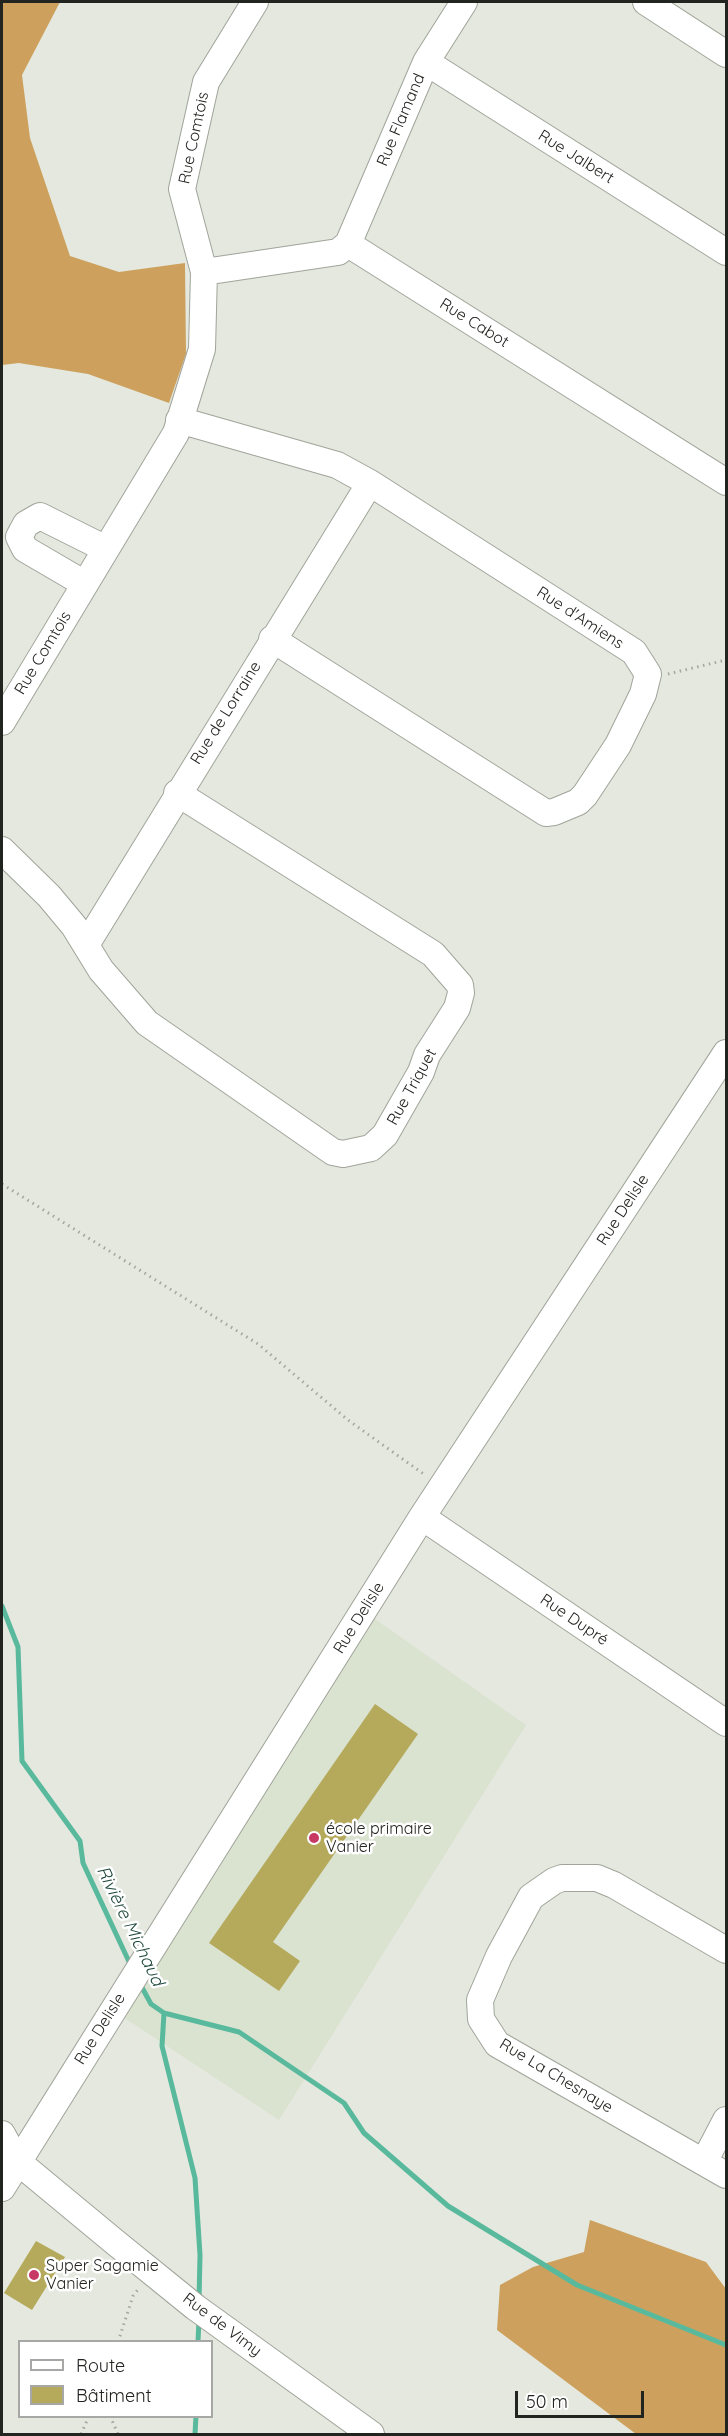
<!DOCTYPE html>
<meta charset="utf-8">
<style>
body{margin:0}
#map{position:relative;width:728px;height:2436px;overflow:hidden;background:#e4e8de;font-family:Quicksand,sans-serif}
canvas{display:block}
.frame{position:absolute;inset:0;border:3px solid #222420;pointer-events:none}
.legend{position:absolute;left:18px;top:2340px;width:195px;height:78px;box-sizing:border-box;background:#fff;border:2px solid #a7a7a6;margin:0;padding:8px 10px;list-style:none;font-size:18px;color:#222420}
.legend li{display:flex;align-items:center;gap:12px;height:30px}
.legend b{width:30px;border:2px solid #a7a7a6}
.scale{position:absolute;left:515px;top:2391px;width:129px;height:27px;box-sizing:border-box;border:3px solid #222420;border-top:0;padding-left:8px;font-size:18px;line-height:21px;white-space:nowrap;color:#222420;-webkit-text-stroke:4px #fff;paint-order:stroke}
</style>
<div id="map">
<canvas width="728" height="2436"></canvas>
<div class="frame"></div>
<ul class="legend">
<li><b style="height:8px;background:#fff"></b>Route</li>
<li><b style="height:16px;background:#b5a95b"></b>Bâtiment</li>
</ul>
<div class="scale">50 m</div>
</div>
<script>
const context = document.querySelector('canvas').getContext('2d');
context.lineJoin = 'round';
function fill(path, color) { context.fillStyle = color; context.fill(path, 'evenodd'); }
const poly = rows => new Path2D(rows.map(r => 'M' + r).join(''));
function stroke(path, color, width, dash) { context.strokeStyle = color; context.lineWidth = width; context.lineCap = dash ? 'butt' : 'round'; context.setLineDash(dash || []); context.stroke(path); }
function label(font, color, halo, rows, align = 'center') {
  context.font = font + ' Quicksand,sans-serif'; context.lineWidth = 5; context.setLineDash([]); context.textBaseline = 'middle'; context.strokeStyle = halo; context.fillStyle = color; for (const [text, x, y, turn = 0] of rows) {
    context.save(); context.translate(x, y); context.rotate((+turn || 0) * Math.PI / 180); context.textAlign = isNaN(turn) ? turn : align; if (halo) context.strokeText(text, 0, 0); context.fillText(text, 0, 0); context.restore();
  }
}
fill(poly([
 [372,1617,526,1725,279,2120,120,2015]
]), '#dae2d0');
fill(poly([
 [2,2,60,2,22,75,30,138,70,256,119,272,185,263,186,354,169,403,88,374,19,363,2,365],
 [590,2220,706,2262,726,2289,726,2434,636,2434,497,2330,500,2285,533,2267,584,2252]
]), '#cda15d');
stroke(poly([
 [2,1606,18,1647,22,1761,80,1841,83,1863,131,1966],
 [139,1982,151,2004,164,2013,162,2046,195,2178,200,2255,199,2301],
 [164,2013,239,2032,344,2103,364,2133,448,2206,577,2285,726,2345],
 [198,2342,199,2319],
 [195,2434,196,2416]
]), '#59b99d', 5);
fill(poly([
 [375,1704,418,1734,273,1942,300,1961,279,1991,209,1943],
 [36,2241,65,2257,32,2310,4,2293]
]), '#b5a95b');
const minor = poly([
 [646,2,726,54],
 [426,62,726,252],
 [348,244,726,482],
 [204,272,338,252,348,244,426,62,464,2],
 [179,420,337,465,370,483,634,652,648,674,643,694,618,745,585,795,578,802,554,812,546,813,272,639],
 [85,584,25,549,19,537,26,524,40,516,106,549],
 [2,722,176,433,202,349,204,272,182,189,206,82,255,2],
 [2,850,49,896,74,926,101,970,147,1023,333,1152,343,1154,371,1148,385,1135,421,1072,427,1055,457,1008,461,993,460,985,433,954,177,793],
 [86,945,370,483],
 [422,1517,726,1723],
 [726,1950,614,1885,597,1878,562,1878,554,1881,531,1897,499,1956,480,2000,481,2019,497,2044,726,2175],
 [2,2134,17,2161,116,2243,195,2307,371,2434],
 [704,2162,726,2120],
 [2,2188,422,1517,726,1053]
]);
stroke(minor, '#a0a49a', 28);
stroke(poly([
 [668,674,726,660],
 [2,1184,258,1344,348,1420,425,1475],
 [118,2342,133,2296,139,2288],
 [110,2416,118,2434],
 [81,2434,89,2416]
]), '#a4a79f', 3, [1.5, 4.5]);
stroke(minor, '#fff', 26);
for (const [x, y, r, color] of [
 [314,1838,6,"#c73864"],
 [34,2275,6,"#c73864"]
]) { const dot = new Path2D(); dot.arc(x, y, r, 0, 2 * Math.PI); context.fillStyle = color; context.fill(dot); stroke(dot, '#fff', 2); }
label('16px', '#222420', '#fff', [
 ["Rue Flamand",401,120,-67],
 ["Rue Comtois",194,138,-78],
 ["Rue Jalbert",576,157,32],
 ["Rue Cabot",474,323,32],
 ["Rue d'Amiens",580,618,33],
 ["Rue Comtois",43,653,-59],
 ["Rue de Lorraine",226,713,-58],
 ["Rue Triquet",412,1087,-61],
 ["Rue Delisle",623,1210,-57],
 ["Rue Delisle",359,1618,-58],
 ["Rue Dupré",574,1620,34],
 ["Rue Delisle",100,2029,-58],
 ["Rue La Chesnaye",556,2076,31],
 ["Rue de Vimy",222,2325,37]
]);
label('16px', '#222420', '#fff', [
 ["école primaire",326,1829],
 ["Vanier",326,1847],
 ["Super Sagamie",46,2266],
 ["Vanier",46,2284]
], 'left');
label('italic 18px', '#204a3d', '#fff', [
 ["Rivière Michaud",130,1926,64]
]);
</script>
